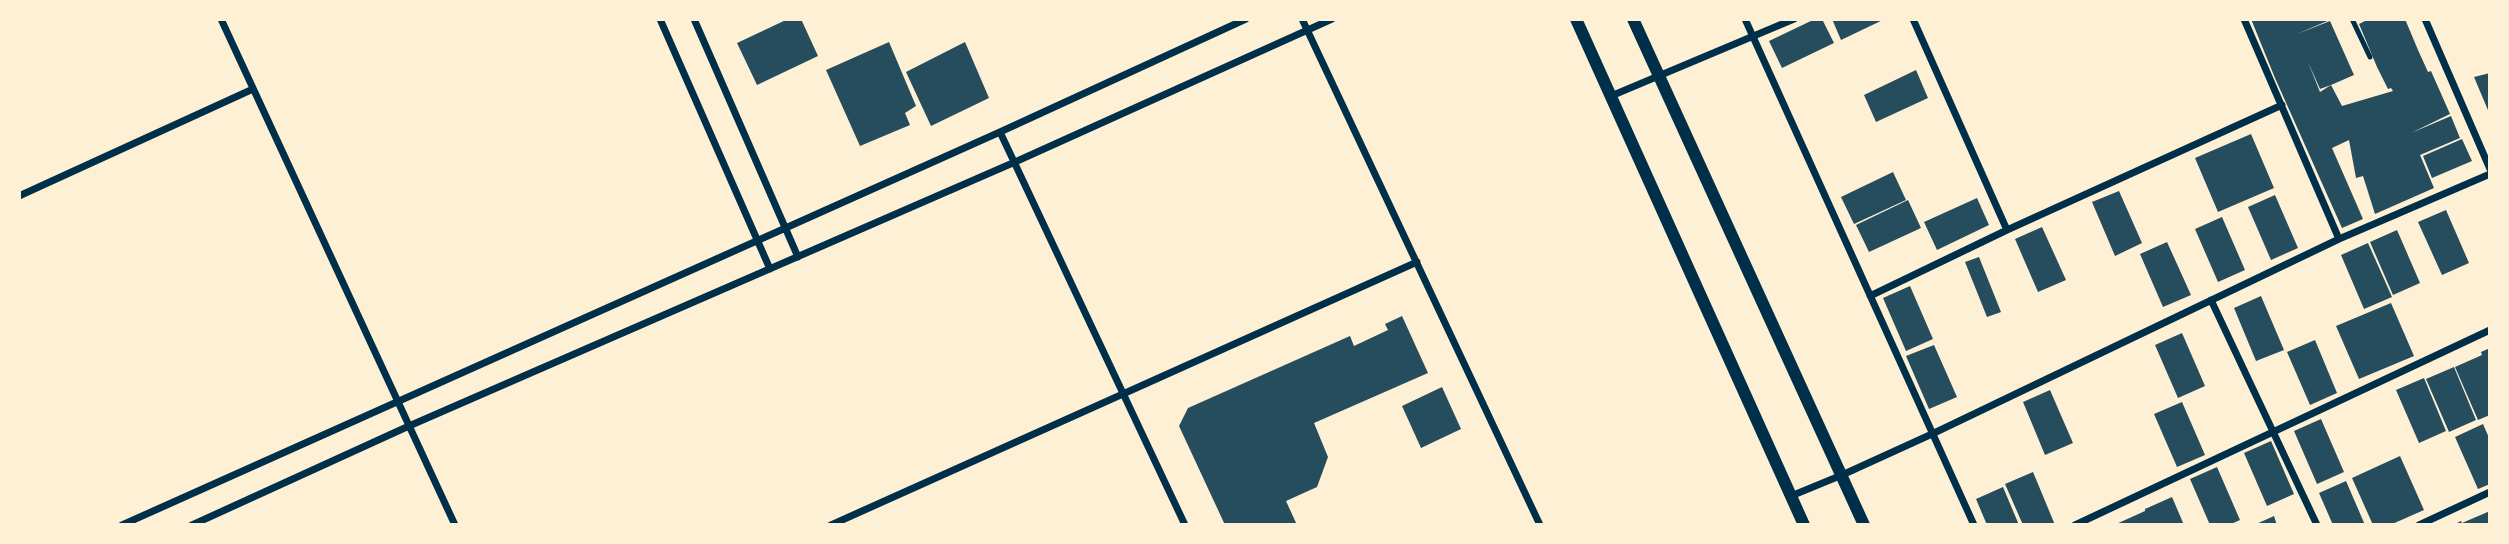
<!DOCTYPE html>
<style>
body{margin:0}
#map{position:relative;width:2509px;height:544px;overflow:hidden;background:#fdf0d5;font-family:"Titillium Web",sans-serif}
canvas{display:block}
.frame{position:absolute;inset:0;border:21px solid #fdf0d5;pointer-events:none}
</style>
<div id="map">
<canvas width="2509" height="544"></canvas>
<div class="frame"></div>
</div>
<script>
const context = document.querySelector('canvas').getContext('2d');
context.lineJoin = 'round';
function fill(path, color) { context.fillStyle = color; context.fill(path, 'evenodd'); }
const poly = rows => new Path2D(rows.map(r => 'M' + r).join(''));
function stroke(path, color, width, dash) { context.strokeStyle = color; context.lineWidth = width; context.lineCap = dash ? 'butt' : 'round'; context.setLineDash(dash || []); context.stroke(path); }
fill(poly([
 [788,19,801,19,818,56,757,85,737,43],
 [1815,19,1822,19,1834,43,1782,68,1769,41],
 [1832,19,1885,19,1841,40],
 [2251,19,2332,19,2297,34,2330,21,2354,75,2331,85,2342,106,2393,91,2391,88,2388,89,2377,67,2359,24,2369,19,2405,19,2418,50,2428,72,2431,71,2450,114,2411,133,2451,116,2460,138,2420,155,2434,188,2375,214,2363,176,2356,178,2349,140,2332,148,2363,219,2342,228,2275,78],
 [2308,62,2320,89,2331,85,2320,92],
 [889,42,916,106,905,113,910,125,860,146,826,70],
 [965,42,989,98,931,126,906,72],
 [1916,70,1928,98,1876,122,1864,95],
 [2490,73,2490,115,2474,77],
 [2251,134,2274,188,2218,212,2195,158],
 [2462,139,2472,161,2432,178,2423,156],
 [1893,172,1906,200,1854,224,1841,197],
 [2119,191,2142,243,2115,256,2092,202],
 [2275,195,2298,248,2271,260,2248,207],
 [1977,198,1989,225,1937,250,1924,222],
 [1908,200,1921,228,1869,252,1856,225],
 [2446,210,2469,263,2442,275,2418,222],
 [2222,217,2245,270,2218,282,2195,229],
 [2042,227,2066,280,2038,292,2015,239],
 [2397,230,2420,283,2393,295,2370,242],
 [2167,242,2191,295,2163,307,2140,254],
 [2368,243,2392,297,2364,309,2341,255],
 [1979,257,2001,312,1987,317,1965,262],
 [1910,286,1933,339,1906,351,1883,298],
 [2261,296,2284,350,2256,361,2234,308],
 [2391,303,2414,356,2359,379,2336,326],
 [1402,316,1428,373,1314,423,1328,457,1317,487,1286,501,1297,525,1225,525,1179,426,1188,408,1350,336,1354,346,1388,330,1385,324],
 [2182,333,2205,386,2178,398,2155,345],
 [2315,340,2337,393,2310,405,2287,352],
 [1934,345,1957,397,1929,409,1906,356],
 [2490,348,2490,415,2478,420,2455,367,2482,355,2481,352],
 [2454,367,2476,420,2449,432,2426,379],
 [2424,378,2446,431,2419,443,2396,390],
 [1442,387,1461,429,1421,448,1402,406],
 [2050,390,2073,443,2045,455,2023,402],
 [2182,402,2205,455,2177,467,2154,414],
 [2321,419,2344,472,2317,484,2294,431],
 [2483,424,2490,440,2490,484,2478,489,2455,437],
 [2271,441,2294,494,2267,506,2244,453],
 [2400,456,2424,510,2390,525,2373,525,2352,478],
 [2217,467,2240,520,2229,525,2210,525,2190,479],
 [2033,472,2055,525,2023,525,2005,484],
 [2346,481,2365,525,2333,525,2319,493],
 [2003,487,2019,525,1987,525,1976,499],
 [2172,497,2184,525,2114,525,2145,511,2145,509],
 [2490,511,2490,525,2453,525,2461,521,2462,523],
 [2274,516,2277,525,2254,525]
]), '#264d5e');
stroke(poly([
 [2352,19,2370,57]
]), '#003049', 5);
stroke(poly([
 [221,19,455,525],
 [660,19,770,269],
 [694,19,798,257],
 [1302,19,1540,525],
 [1745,19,1974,525],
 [1913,19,2007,230],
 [2244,19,2339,239],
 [2425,19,2490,169],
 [1611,96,1794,19],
 [1000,132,1185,525],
 [19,196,253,89],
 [1870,296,2007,230,2282,105],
 [2211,300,2317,525],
 [1791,496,1842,475,1932,434,2339,239,2490,174],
 [122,525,1000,132,1246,19],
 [192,525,409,426,1015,162,1332,19],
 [831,525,1417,262],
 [2075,525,2490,330],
 [2419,525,2490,492]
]), '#003049', 7);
stroke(poly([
 [1576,19,1804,525],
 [1633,19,1864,525]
]), '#003049', 12);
</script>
